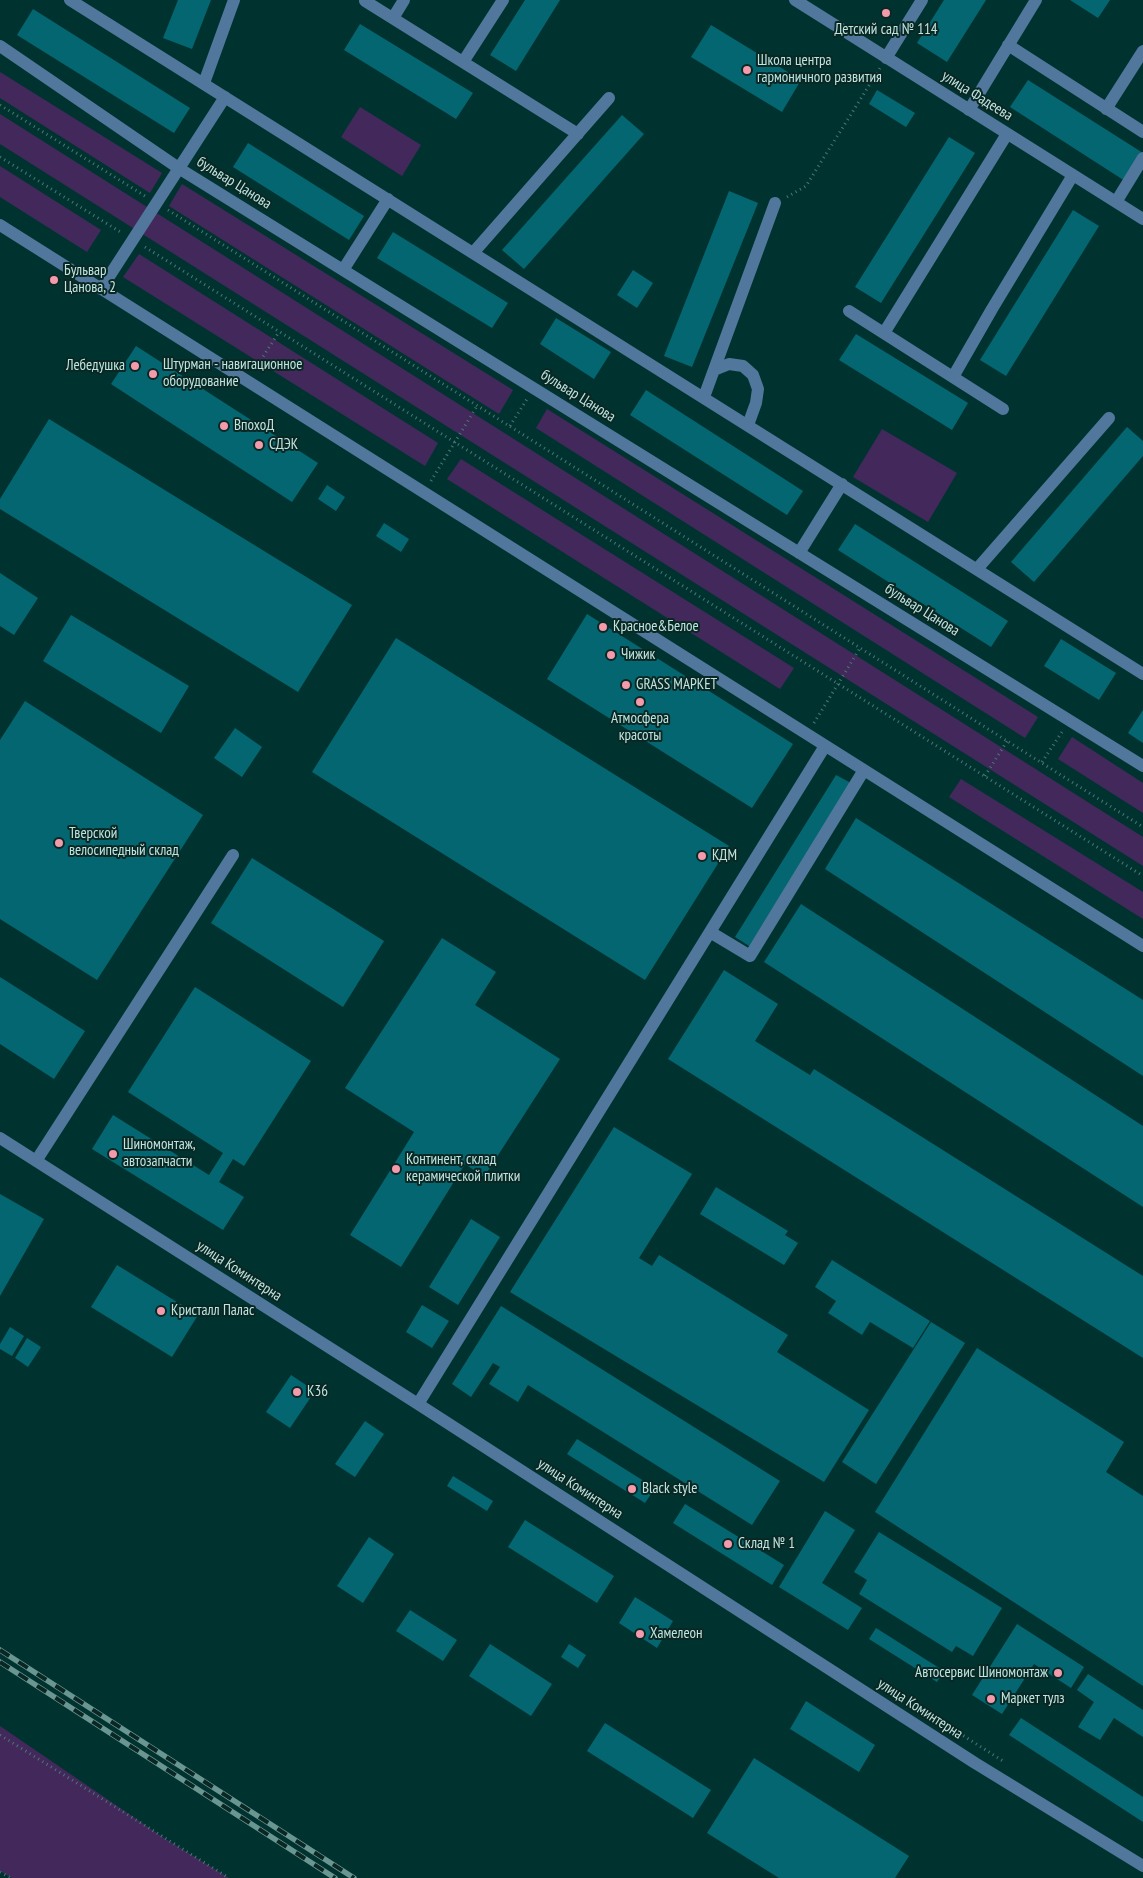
<!DOCTYPE html>
<meta charset="utf-8">
<style>
body{margin:0}
canvas{display:block;background:#003330}
</style>
<canvas width="1143" height="1878"></canvas>
<script>
const context = document.querySelector('canvas').getContext('2d');
context.lineJoin = 'round';
function fill(path, color) { context.fillStyle = color; context.fill(path, 'evenodd'); }
const poly = rows => new Path2D(rows.map(r => 'M' + r).join(''));
function stroke(path, color, width, dash) { context.strokeStyle = color; context.lineWidth = width; context.lineCap = dash ? 'butt' : 'round'; context.setLineDash(dash || []); context.stroke(path); }
function label(font, color, halo, rows, align = 'center') {
  context.font = font + ' "PT Sans Narrow",sans-serif'; context.lineWidth = 4; context.setLineDash([]); context.textBaseline = 'middle'; context.strokeStyle = halo; context.fillStyle = color; for (const [text, x, y, turn = 0] of rows) {
    context.save(); context.translate(x, y); context.rotate((+turn || 0) * Math.PI / 180); context.textAlign = isNaN(turn) ? turn : align; if (halo) context.strokeText(text, 0, 0); context.fillText(text, 0, 0); context.restore();
  }
}
fill(poly([
 [0,72,162,173,150,193,0,98],
 [360,107,421,145,402,176,341,137],
 [0,114,1143,837,1143,866,0,144],
 [0,166,101,230,87,252,0,197],
 [182,184,513,390,499,414,169,206],
 [139,254,438,443,425,466,123,277],
 [547,409,1038,717,1025,738,536,428],
 [882,429,957,473,928,522,853,477],
 [461,459,794,668,780,689,447,479],
 [1072,737,1143,783,1143,813,1058,759],
 [961,779,1143,892,1143,919,949,797],
 [0,1726,164,1838,229,1878,12,1878,0,1871]
]), '#43285b');
fill(poly([
 [178,0,211,0,192,49,163,38],
 [525,0,560,0,516,71,490,55],
 [944,0,986,0,947,62,917,43],
 [1070,0,1110,0,1098,18],
 [33,9,190,108,174,133,17,35],
 [360,24,473,93,456,119,344,50],
 [711,25,801,80,782,112,691,57],
 [1028,80,1143,153,1125,181,1010,107],
 [877,90,915,113,906,127,869,104],
 [622,115,644,134,524,269,502,250],
 [949,137,975,153,881,303,855,287],
 [248,143,364,216,349,240,233,167],
 [729,191,758,203,692,367,664,356],
 [1073,210,1099,226,1006,376,980,360],
 [393,232,508,303,492,328,377,258],
 [633,270,653,283,637,308,617,295],
 [556,318,611,352,594,379,540,344],
 [856,334,968,403,952,430,839,360],
 [136,346,318,463,292,502,111,384],
 [646,390,803,491,787,515,630,415],
 [49,419,352,605,298,692,0,509,0,499],
 [1127,427,1143,441,1143,456,1034,582,1011,562],
 [327,485,345,497,336,511,318,499],
 [384,523,409,539,401,552,376,536],
 [855,524,1008,621,991,647,838,550],
 [0,573,38,598,14,635,0,626],
 [587,614,793,744,752,808,547,679],
 [71,615,189,686,161,733,43,661],
 [396,638,729,846,645,980,312,772],
 [1061,639,1116,673,1099,700,1044,666],
 [25,701,203,815,97,980,0,919,0,740],
 [1143,710,1143,743,1128,733],
 [235,728,262,747,242,777,214,758],
 [836,775,851,783,749,946,735,937],
 [856,818,1143,1000,1143,1076,825,869],
 [252,858,384,941,343,1007,211,923],
 [801,904,1143,1126,1143,1207,764,962],
 [442,938,496,972,475,1005,560,1059,484,1177,465,1164,401,1267,350,1235,414,1132,345,1088],
 [724,970,778,1004,755,1041,810,1075,814,1069,1143,1276,1143,1358,668,1059],
 [0,977,85,1031,54,1079,0,1044],
 [195,987,311,1061,244,1166,233,1159,219,1182,244,1197,223,1230,92,1149,113,1115,209,1175,223,1153,128,1092],
 [614,1127,692,1174,639,1258,652,1266,659,1255,788,1335,777,1352,869,1410,824,1482,510,1292],
 [716,1187,788,1231,785,1235,798,1243,784,1265,700,1214],
 [0,1194,44,1219,0,1296],
 [471,1219,500,1237,458,1305,429,1287],
 [832,1260,930,1321,913,1348,870,1322,862,1335,828,1313,836,1301,815,1287],
 [117,1265,198,1315,172,1357,91,1307],
 [422,1305,449,1321,432,1348,406,1332],
 [501,1306,780,1481,752,1525,528,1385,518,1402,489,1384,500,1367,493,1363,471,1397,452,1384],
 [931,1322,965,1343,876,1484,842,1462],
 [10,1327,24,1336,12,1356,0,1349,0,1344],
 [27,1338,41,1347,28,1367,15,1358],
 [977,1348,1124,1442,1106,1472,1143,1496,1143,1686,875,1512],
 [291,1375,315,1391,290,1428,266,1412],
 [365,1421,384,1434,355,1477,335,1464],
 [577,1439,655,1488,645,1503,567,1454],
 [453,1476,493,1501,487,1511,447,1486],
 [685,1504,784,1565,772,1585,673,1523],
 [825,1511,855,1530,822,1583,862,1608,848,1630,779,1587],
 [525,1520,614,1576,597,1603,508,1547],
 [879,1532,1002,1608,973,1656,956,1646,952,1652,859,1594,867,1580,854,1572],
 [369,1537,394,1554,363,1603,337,1586],
 [635,1597,673,1621,657,1648,619,1623],
 [410,1610,457,1640,443,1661,396,1631],
 [1017,1624,1084,1667,1071,1688,1034,1664,1002,1714,972,1695],
 [876,1628,944,1671,937,1682,869,1639],
 [490,1644,552,1684,531,1716,469,1676],
 [569,1644,586,1655,578,1668,561,1657],
 [1088,1674,1143,1710,1143,1737,1114,1718,1100,1740,1078,1727,1094,1702,1077,1690],
 [806,1701,875,1745,859,1772,790,1729],
 [1021,1718,1143,1797,1143,1822,1009,1735],
 [605,1723,711,1790,693,1818,587,1751],
 [754,1758,909,1856,895,1878,779,1878,707,1833]
]), '#036670');
stroke(poly([
 [0,105,145,196],
 [0,157,122,233],
 [787,197,806,186,880,68],
 [168,210,1143,827],
 [145,247,1143,876],
 [255,369,279,332],
 [510,426,527,399],
 [431,481,477,406],
 [814,723,860,648],
 [1042,762,1062,732],
 [985,776,1007,741],
 [917,1706,1003,1761],
 [0,1735,229,1878],
 [0,1872,11,1878]
]), '#4a7975', 3, [1, 4]);
stroke(poly([
 [70,0,1143,674],
 [795,0,1143,219],
 [365,1,578,134],
 [393,18,404,0],
 [1008,45,1143,132],
 [0,46,180,169,1143,766],
 [886,58,922,0],
 [463,62,503,0],
 [204,83,234,0],
 [1106,109,1143,51],
 [969,110,1036,0],
 [1116,202,1143,158],
 [0,225,1143,946],
 [473,253,609,98],
 [343,270,388,199],
 [101,289,225,97],
 [849,311,1003,409],
 [884,333,1007,134],
 [714,370,729,364,743,366,753,375,758,389,756,403,748,425],
 [953,377,992,309,1073,175],
 [704,397,775,203],
 [799,553,842,484],
 [977,569,1109,418],
 [710,932,750,956,864,770],
 [0,1138,418,1404,975,1763,1143,1866],
 [36,1161,233,855],
 [418,1404,825,746]
]), '#51789c', 12);
const rail = poly([
 [0,1650,354,1878],
 [0,1662,335,1878]
]);
stroke(rail, '#6a9692', 5.5);
stroke(rail, '#0b2724', 4, [11]);
for (const [x, y, r, color] of [
 [886,13,5,"#f39aac"],
 [747,70,5,"#f39aac"],
 [54,280,5,"#f39aac"],
 [135,366,5,"#f39aac"],
 [153,374,5,"#f39aac"],
 [224,426,5,"#f39aac"],
 [259,445,5,"#f39aac"],
 [603,627,5,"#f39aac"],
 [611,655,5,"#f39aac"],
 [626,685,5,"#f39aac"],
 [640,702,5,"#f39aac"],
 [59,843,5,"#f39aac"],
 [702,856,5,"#f39aac"],
 [113,1154,5,"#f39aac"],
 [396,1169,5,"#f39aac"],
 [161,1311,5,"#f39aac"],
 [297,1392,5,"#f39aac"],
 [632,1489,5,"#f39aac"],
 [728,1544,5,"#f39aac"],
 [640,1634,5,"#f39aac"],
 [1058,1673,5,"#f39aac"],
 [991,1699,5,"#f39aac"]
]) { const dot = new Path2D(); dot.arc(x, y, r, 0, 2 * Math.PI); context.fillStyle = color; context.fill(dot); stroke(dot, '#0b2724', 2); }
label('15px', '#bee6e1', '#0b2724', [
 ["Детский сад № 114",886,30,"center"],
 ["Школа центра",757,61],
 ["гармоничного развития",757,78],
 ["Бульвар",64,271],
 ["Цанова, 2",64,288],
 ["Штурман - навигационное",163,365],
 ["оборудование",163,382],
 ["Лебедушка",125,366,"right"],
 ["ВпохоД",234,426],
 ["СДЭК",269,445],
 ["Красное&Белое",613,627],
 ["Чижик",621,655],
 ["GRASS МАРКЕТ",636,685],
 ["Атмосфера",640,719,"center"],
 ["красоты",640,736,"center"],
 ["Тверской",69,834],
 ["велосипедный склад",69,851],
 ["КДМ",712,856],
 ["Шиномонтаж,",123,1145],
 ["автозапчасти",123,1162],
 ["Континент, склад",406,1160],
 ["керамической плитки",406,1177],
 ["Кристалл Палас",171,1311],
 ["К36",307,1392],
 ["Black style",642,1489],
 ["Склад № 1",738,1544],
 ["Хамелеон",650,1634],
 ["Автосервис Шиномонтаж",1048,1673,"right"],
 ["Маркет тулз",1001,1699]
], 'left');
label('15px', '#bee6e1', '#0b2724', [
 ["улица Фадеева",977,96,32],
 ["бульвар Цанова",234,183,32],
 ["бульвар Цанова",578,396,32],
 ["бульвар Цанова",922,610,32],
 ["улица Коминтерна",239,1271,33],
 ["улица Коминтерна",580,1489,33],
 ["улица Коминтерна",920,1709,33]
]);
</script>
